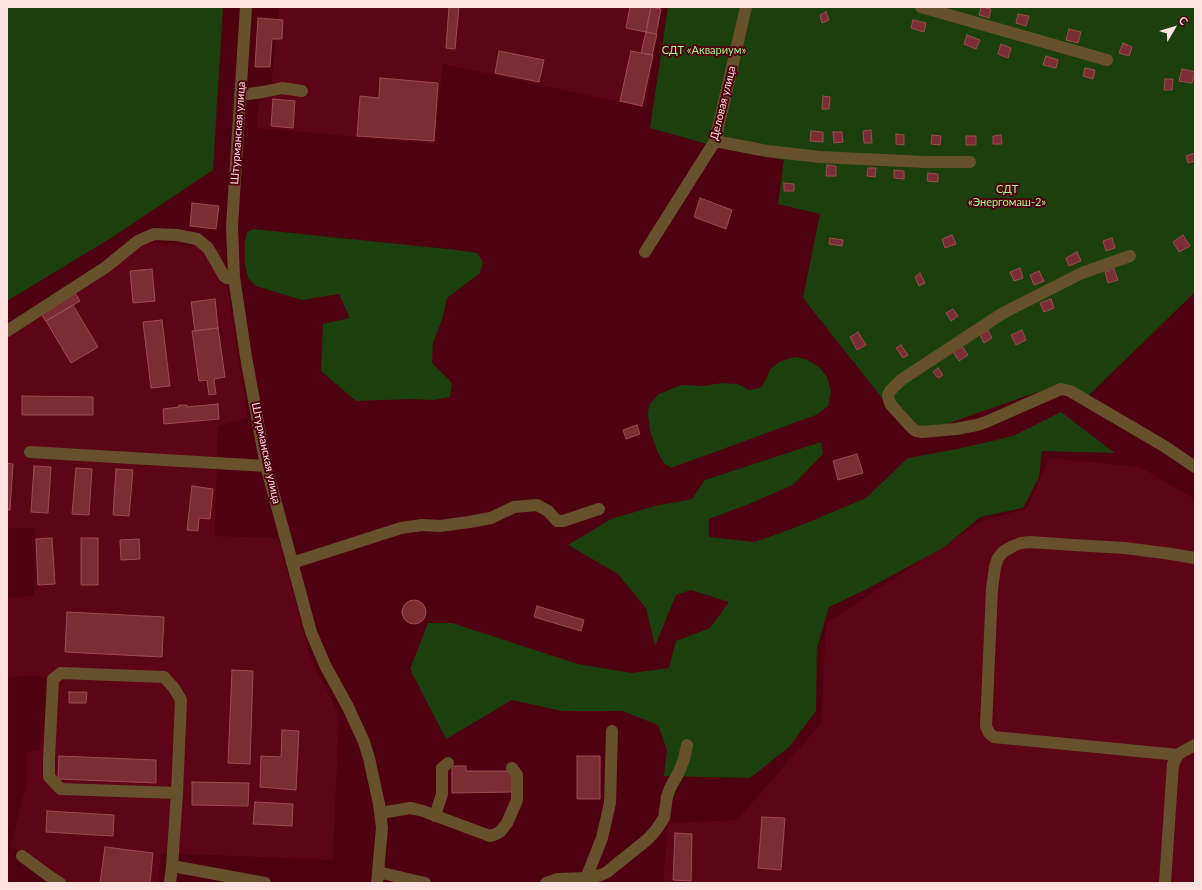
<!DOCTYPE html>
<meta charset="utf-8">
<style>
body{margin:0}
#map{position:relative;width:1202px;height:890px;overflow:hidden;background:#4e0110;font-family:Lato,sans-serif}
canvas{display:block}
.frame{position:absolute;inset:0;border:8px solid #fee1e1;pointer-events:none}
.north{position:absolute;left:1154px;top:8px;width:40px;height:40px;-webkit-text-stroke:3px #4e0110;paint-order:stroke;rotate:52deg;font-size:11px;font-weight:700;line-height:16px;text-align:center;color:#fee1e1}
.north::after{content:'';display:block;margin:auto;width:14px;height:18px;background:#fee1e1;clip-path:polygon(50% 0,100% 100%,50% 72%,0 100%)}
</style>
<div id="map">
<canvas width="1202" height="890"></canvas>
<div class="frame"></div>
<div class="north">С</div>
</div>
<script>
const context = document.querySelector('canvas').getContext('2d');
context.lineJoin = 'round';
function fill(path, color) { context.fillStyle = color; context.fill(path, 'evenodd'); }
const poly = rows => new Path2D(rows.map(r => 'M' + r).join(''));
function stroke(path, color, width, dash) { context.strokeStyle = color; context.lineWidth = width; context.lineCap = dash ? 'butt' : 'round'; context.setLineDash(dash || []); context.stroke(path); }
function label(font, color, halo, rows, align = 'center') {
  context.font = font + ' Lato,sans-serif'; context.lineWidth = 4; context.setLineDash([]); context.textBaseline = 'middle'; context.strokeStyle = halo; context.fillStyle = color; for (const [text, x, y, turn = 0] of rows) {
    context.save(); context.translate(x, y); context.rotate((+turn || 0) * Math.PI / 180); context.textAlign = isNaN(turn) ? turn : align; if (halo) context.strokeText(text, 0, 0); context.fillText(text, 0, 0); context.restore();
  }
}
fill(poly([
 [279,7,662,7,646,108,443,64,434,144,257,128,258,103,270,96],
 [148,242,221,249,248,418,218,426,215,536,278,538,311,659,339,714,333,860,161,853,158,883,57,883,10,846,27,782,27,752,39,750,53,680,35,676,7,677,7,597,34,596,35,528,7,528,7,331,106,267],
 [1049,458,1140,467,1195,499,1195,883,663,883,668,823,737,820,821,723,826,623,982,521,1027,508]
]), '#5c0517');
fill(poly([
 [7,7,223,7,213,170,111,238,7,301],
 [668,7,1195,7,1195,292,1082,402,1055,386,912,436,803,298,820,214,778,204,784,160,725,149,650,128],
 [253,229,457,250,477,253,483,262,480,273,447,298,442,320,433,343,432,363,452,383,450,397,433,400,411,399,356,401,321,371,323,324,350,318,339,294,302,300,256,286,248,278,245,265,245,241,247,232],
 [795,357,806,359,820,368,827,377,831,391,828,406,816,415,671,468,664,463,658,453,650,431,648,414,649,405,659,394,681,385,703,386,722,383,737,384,750,390,762,387,771,368,781,361],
 [1061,412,1115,453,1042,451,1039,477,1023,508,980,517,943,548,865,590,829,607,817,648,816,711,789,747,750,778,664,776,667,750,658,725,622,711,562,711,512,700,446,739,410,669,428,623,452,623,578,664,632,673,669,668,676,641,710,628,729,602,691,590,676,595,655,646,646,608,618,574,568,545,611,519,655,506,692,499,705,480,821,442,823,454,793,485,749,504,709,519,709,537,755,542,797,527,866,498,908,458,957,449,1013,436]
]), '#1b400d');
const building = poly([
 [449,7,459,7,455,49,446,48,449,7],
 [630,7,651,7,646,32,626,28,630,7],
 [651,7,661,9,656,34,646,32,651,7],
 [981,7,991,9,989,18,979,15,981,7],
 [826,12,829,20,822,23,820,15,826,12],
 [1018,14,1029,16,1026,26,1016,23,1018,14],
 [258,18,283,20,282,39,272,39,270,67,255,67,258,18],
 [913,20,926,23,924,32,911,28,913,20],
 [1069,29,1081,32,1078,43,1066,40,1069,29],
 [646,32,657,34,652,55,641,53,646,32],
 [967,35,980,40,976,49,964,44,967,35],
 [1123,43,1132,47,1129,56,1119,53,1123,43],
 [1001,44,1011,48,1008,58,998,54,1001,44],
 [499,51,544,60,539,82,495,73,499,51],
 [631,51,653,55,642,106,620,101,631,51],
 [1046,56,1058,60,1056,68,1043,65,1046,56],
 [1085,68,1095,70,1093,79,1083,76,1085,68],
 [1182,69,1195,72,1192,83,1179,81,1182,69],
 [380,78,438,83,434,141,357,136,360,96,379,98,380,78],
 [1165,79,1173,79,1172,90,1164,90,1165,79],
 [823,96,830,97,829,109,822,109,823,96],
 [273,99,295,101,293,128,271,126,273,99],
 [871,130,872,143,864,143,863,131,871,130],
 [811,131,823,132,823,142,810,141,811,131],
 [833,132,842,132,843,142,834,143,833,132],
 [896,134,904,135,904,145,896,144,896,134],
 [932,135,941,136,940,145,931,144,932,135],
 [1001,135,1002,144,993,144,993,136,1001,135],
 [966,136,976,136,976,145,966,145,966,136],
 [1195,153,1195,161,1188,163,1186,156,1195,153],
 [827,165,836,166,836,176,826,176,827,165],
 [868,168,876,168,875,177,867,176,868,168],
 [894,170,904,171,904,179,894,178,894,170],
 [928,173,938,174,938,182,927,181,928,173],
 [784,183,794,184,794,191,784,191,784,183],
 [700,198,732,210,726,229,694,217,700,198],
 [192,203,219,206,216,229,190,226,192,203],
 [952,235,956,244,945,248,942,239,952,235],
 [1183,235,1190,246,1179,252,1173,242,1183,235],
 [830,238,843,240,842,246,829,244,830,238],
 [1112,238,1115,248,1106,251,1103,241,1112,238],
 [1077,252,1081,261,1069,266,1066,258,1077,252],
 [1020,268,1023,278,1014,281,1010,272,1020,268],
 [152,269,155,301,133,303,130,271,152,269],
 [1114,269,1118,280,1108,283,1105,272,1114,269],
 [1039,271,1044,281,1034,285,1030,275,1039,271],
 [920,273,925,283,919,286,915,277,920,273],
 [75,293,80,301,46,321,41,314,75,293],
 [215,299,218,328,195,331,191,302,215,299],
 [1051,299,1054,308,1044,312,1040,303,1051,299],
 [73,305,98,347,71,363,46,321,73,305],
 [953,309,958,316,951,321,946,313,953,309],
 [162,320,170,386,151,388,143,322,162,320],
 [218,328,225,377,214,379,216,394,209,395,207,380,199,381,192,331,218,328],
 [988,330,992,338,984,343,980,335,988,330],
 [1022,330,1026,340,1016,345,1011,335,1022,330],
 [858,332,866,345,857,350,850,337,858,332],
 [901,345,908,355,903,358,896,348,901,345],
 [962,346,968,355,959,361,953,352,962,346],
 [938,368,943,375,938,378,933,372,938,368],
 [22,396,93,397,93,415,22,415,22,396],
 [218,404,219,419,164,424,163,409,179,407,179,405,187,405,187,407,218,404],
 [637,425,640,434,626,439,623,430,637,425],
 [857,454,863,473,838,480,833,461,857,454],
 [7,463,13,464,10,510,7,510,7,463],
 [34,466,51,467,48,513,31,512,34,466],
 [76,468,92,469,89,515,72,514,76,468],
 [116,469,133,470,129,516,113,515,116,469],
 [192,486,213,489,210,519,199,518,198,531,187,530,192,486],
 [52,538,55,584,38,585,36,539,52,538],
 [81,538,98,538,98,585,81,585,81,538],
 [139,539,140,559,121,560,120,540,139,539],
 '402 612a12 12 0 1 1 24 0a12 12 0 1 1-24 0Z',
 [537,606,584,620,581,631,534,617,537,606],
 [67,612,164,617,162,657,65,652,67,612],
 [232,670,253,671,250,764,228,763,232,670],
 [69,692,87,692,86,703,69,703,69,692],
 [282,730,299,731,296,790,260,787,261,756,281,757,282,730],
 [59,756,156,760,156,783,58,779,59,756],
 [577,756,600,756,600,799,577,799,577,756],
 [452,766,466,766,466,771,512,771,512,792,452,793,452,766],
 [192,782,249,783,248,806,192,805,192,782],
 [255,802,293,804,292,826,253,824,255,802],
 [47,811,114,815,113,836,46,832,47,811],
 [762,817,785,818,781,870,758,868,762,817],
 [675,833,692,834,691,881,673,880,675,833],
 [105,847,153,853,150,883,100,883,105,847]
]);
fill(building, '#7a2e34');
stroke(building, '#9d4d51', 1);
stroke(poly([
 [246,7,232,226,234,277,246,357,266,466,311,632,325,665,348,707,364,742,369,758,379,804,382,828,377,883],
 [921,7,1107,60],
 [240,95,263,92,282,88,302,91],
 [715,141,767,151,820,157,925,162,970,162],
 [645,252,715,141,746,7],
 [1130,256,1082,273,1003,313,901,380,890,391,888,395,889,400,891,405,911,427,916,431,922,432,956,429,977,425,986,422,1061,389,1070,391,1164,446,1195,467],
 [7,331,106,267,138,241,154,234,177,235,197,239,208,248,224,276,227,278,234,277],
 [30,452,266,466],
 [292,563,401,528,422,525,440,526,469,522,491,518,514,507,537,505,548,511,557,521,563,521,599,509],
 [1178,755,994,737,989,733,986,726,992,589,995,567,998,558,1003,552,1013,546,1021,543,1030,542,1073,545,1125,548,1171,554,1195,558],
 [177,793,61,789,49,777,49,759,53,679,61,673,164,677,174,688,181,700,177,793,172,866,265,883],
 [381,813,410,808,415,809,423,811,487,835,490,836,496,834,501,831,507,823,517,800,517,775,512,768],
 [435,816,442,794,442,768,448,763],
 [22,856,49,876,60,883],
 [378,872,425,883],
 [586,878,601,875,607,872,648,839,656,830,664,818,667,797,670,788,679,772,684,759,687,745],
 [170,883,172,866],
 [546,883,558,879,586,878,602,838,610,803,612,731],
 [1165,883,1173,764,1178,755,1182,752,1195,745]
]), '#67512d', 12);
label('11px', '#a5f68a', '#4e0110', [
 ["СДТ «Аквариум»",704,50],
 ["СДТ",1007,189],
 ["«Энергомаш-2»",1007,202]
]);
label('11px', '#fee1e1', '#4e0110', [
 ["Деловая улица",723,103,-76],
 ["Штурманская улица",238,133,-86],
 ["Штурманская улица",266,453,78]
]);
</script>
